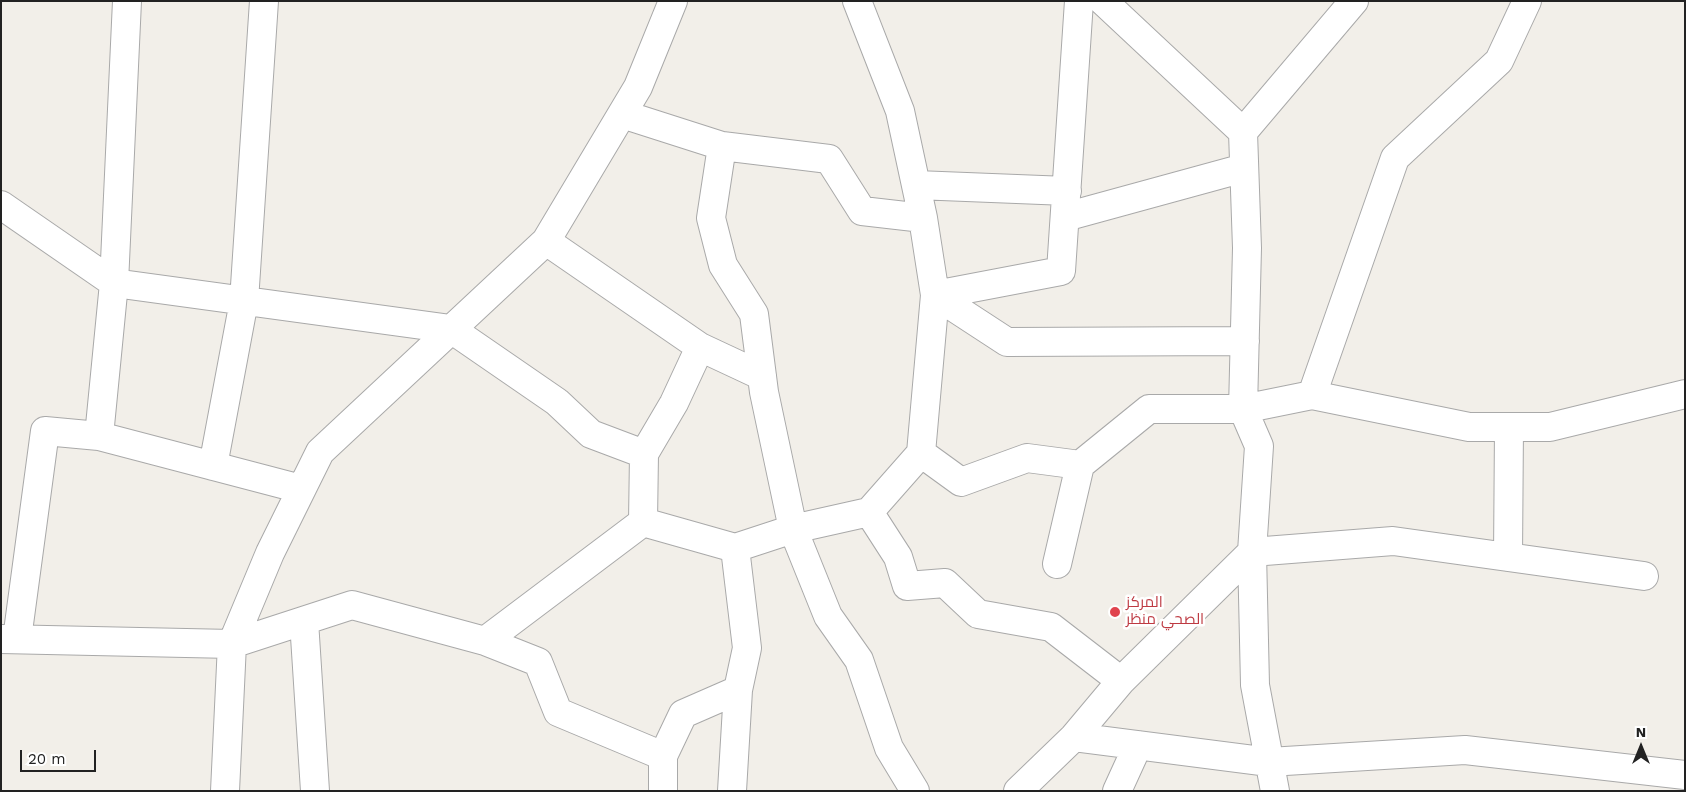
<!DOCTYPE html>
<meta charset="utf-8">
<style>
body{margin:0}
#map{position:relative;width:1686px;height:792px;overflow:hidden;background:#f2efe9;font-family:"Work Sans",sans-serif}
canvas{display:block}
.frame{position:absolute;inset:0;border:2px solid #222;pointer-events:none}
.north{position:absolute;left:1616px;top:722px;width:50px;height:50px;-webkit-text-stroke:4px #fff;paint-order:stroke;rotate:0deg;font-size:14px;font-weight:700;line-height:20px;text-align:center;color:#222}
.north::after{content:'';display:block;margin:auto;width:18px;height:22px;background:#222;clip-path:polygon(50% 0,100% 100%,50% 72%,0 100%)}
.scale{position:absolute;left:20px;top:750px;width:76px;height:22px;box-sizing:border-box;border:2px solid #222;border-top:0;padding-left:6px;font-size:15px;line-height:18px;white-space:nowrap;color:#222;-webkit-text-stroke:4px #fff;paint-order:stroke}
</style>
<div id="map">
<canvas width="1686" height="792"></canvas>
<div class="frame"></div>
<div class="north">N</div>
<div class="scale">20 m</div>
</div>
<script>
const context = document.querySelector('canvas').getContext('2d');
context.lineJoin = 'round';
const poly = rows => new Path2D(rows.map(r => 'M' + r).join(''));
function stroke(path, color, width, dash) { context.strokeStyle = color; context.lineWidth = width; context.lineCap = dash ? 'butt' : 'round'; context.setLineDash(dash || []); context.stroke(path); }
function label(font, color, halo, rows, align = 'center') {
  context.font = font + ' "Work Sans",Cairo,sans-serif'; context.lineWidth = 5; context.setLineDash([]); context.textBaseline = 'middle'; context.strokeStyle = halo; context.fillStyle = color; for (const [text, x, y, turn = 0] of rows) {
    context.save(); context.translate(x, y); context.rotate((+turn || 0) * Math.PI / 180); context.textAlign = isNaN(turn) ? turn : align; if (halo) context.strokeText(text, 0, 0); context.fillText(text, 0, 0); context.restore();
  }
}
const minor = poly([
 [1079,1,1061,271,935,295,1007,342,1245,341],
 [622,114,722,146,829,159,862,211,923,218],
 [1243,132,1354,1],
 [722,146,711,218,723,265,754,314,764,392,793,529,828,616,859,660,889,748,915,791],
 [916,185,1067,191],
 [1,205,114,283,451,329,557,402,591,434,644,454],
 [1065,217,1244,168],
 [546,241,700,347,762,376],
 [1312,395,1395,158,1499,61,1527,1],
 [99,436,114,283,127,1],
 [921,453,961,482,1027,458,1080,465],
 [213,466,244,301,264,1],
 [869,512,898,557,907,586,945,583,978,614,1051,627,1121,681],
 [643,522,735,548,793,529,869,512,921,453,935,295,923,218,900,111,857,1],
 [1508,557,1509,427],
 [1057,564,1080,465,1149,409,1243,409,1312,395,1469,427,1550,427,1685,394],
 [304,621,315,791],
 [1,639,232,644,352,605,485,641,538,662,558,712,663,756],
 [17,639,45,431,99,436,301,489],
 [485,641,643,522,644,454,674,403,700,347],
 [1074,737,1269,762,1465,750,1685,775],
 [225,791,232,644,270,553,320,452,546,241,638,87,673,1],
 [663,791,663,756,683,714,738,690,747,648,735,548],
 [732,791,738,690],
 [1018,791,1074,737,1121,681,1252,552,1259,446,1243,409,1247,248,1243,132,1103,1],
 [1117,791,1138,745],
 [1275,791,1255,685,1252,552,1393,541,1644,576]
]);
stroke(minor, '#a9a9a9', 30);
stroke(minor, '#fff', 28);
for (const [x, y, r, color] of [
 [1115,612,6,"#e0444e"]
]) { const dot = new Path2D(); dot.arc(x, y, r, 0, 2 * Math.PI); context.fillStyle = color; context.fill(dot); stroke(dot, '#fff', 2); }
label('15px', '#be3a42', '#fff', [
 ["المركز",1126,603],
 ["الصحي منظر",1126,620]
], 'left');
</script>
